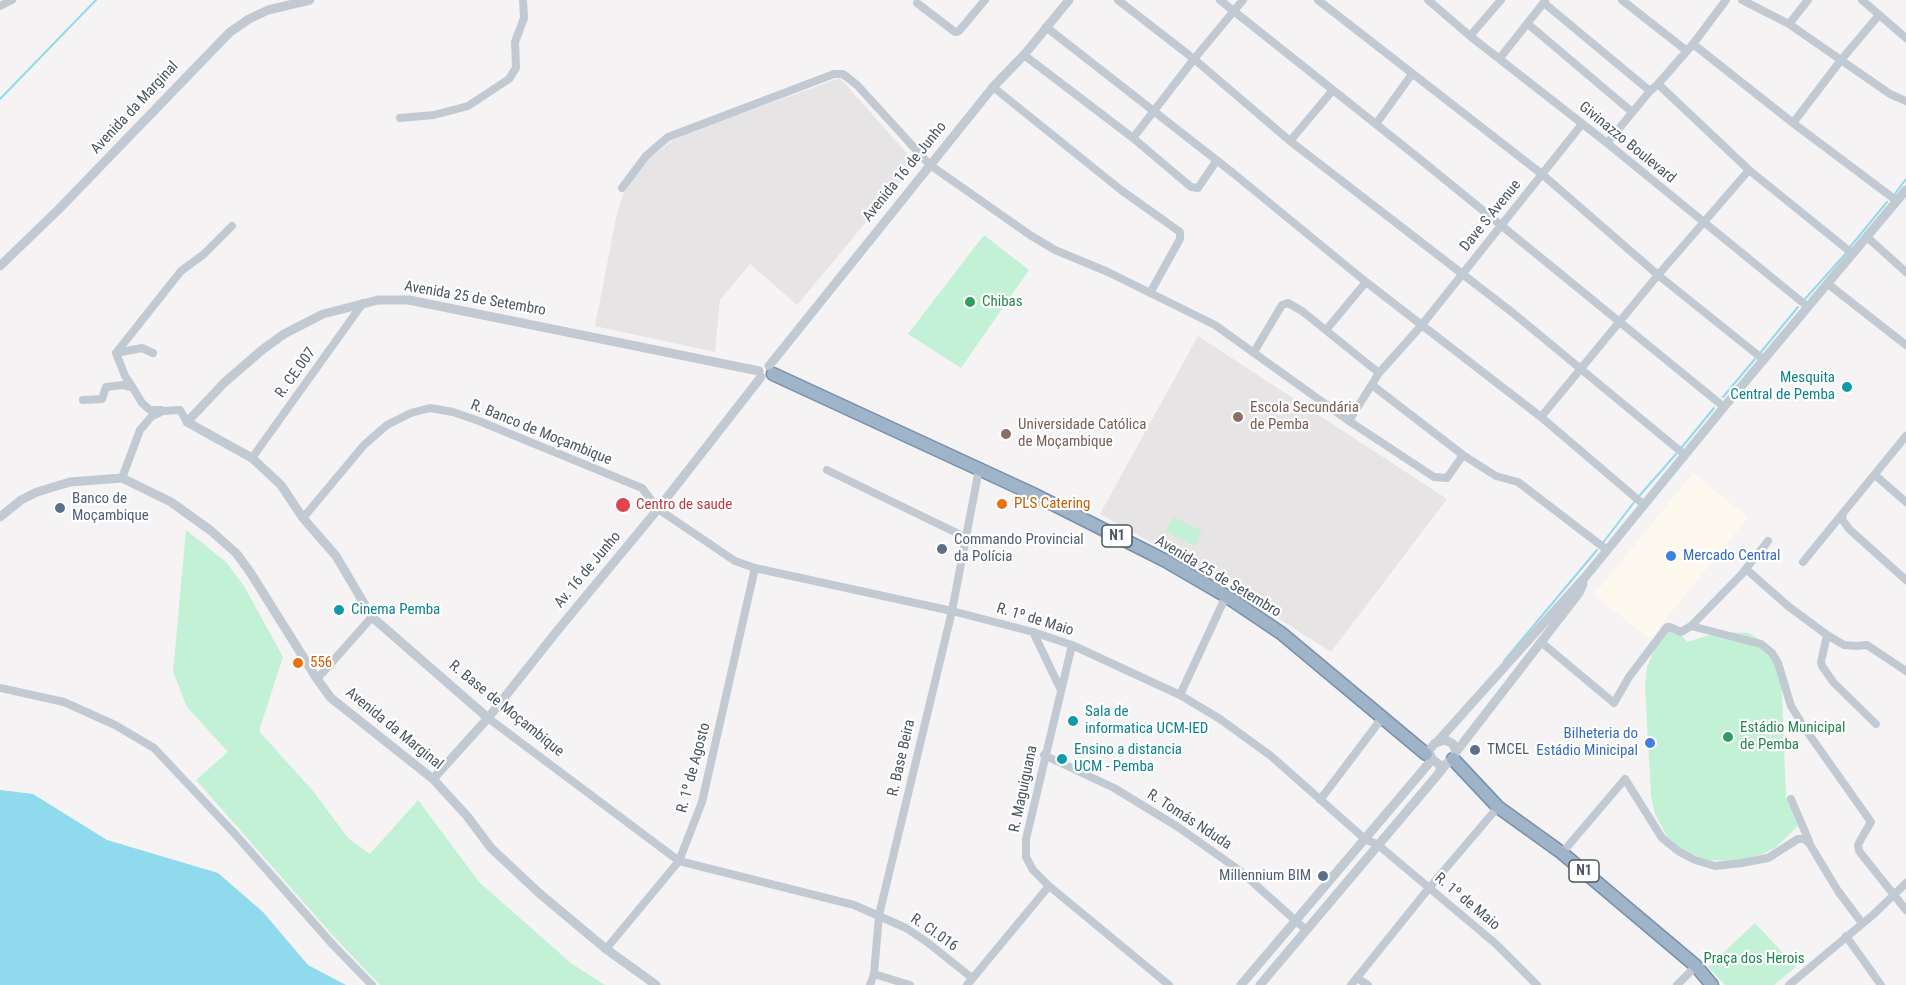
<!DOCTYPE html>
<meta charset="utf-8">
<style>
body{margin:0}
canvas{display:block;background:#f5f3f3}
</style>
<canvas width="1906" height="985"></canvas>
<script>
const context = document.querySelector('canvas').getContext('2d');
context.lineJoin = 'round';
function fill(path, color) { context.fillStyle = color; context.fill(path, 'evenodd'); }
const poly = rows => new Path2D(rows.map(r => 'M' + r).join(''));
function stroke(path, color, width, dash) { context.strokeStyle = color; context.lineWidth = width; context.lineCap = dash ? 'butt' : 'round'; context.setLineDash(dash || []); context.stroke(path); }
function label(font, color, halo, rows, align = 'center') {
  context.font = font + ' "Roboto Condensed",sans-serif'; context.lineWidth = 4.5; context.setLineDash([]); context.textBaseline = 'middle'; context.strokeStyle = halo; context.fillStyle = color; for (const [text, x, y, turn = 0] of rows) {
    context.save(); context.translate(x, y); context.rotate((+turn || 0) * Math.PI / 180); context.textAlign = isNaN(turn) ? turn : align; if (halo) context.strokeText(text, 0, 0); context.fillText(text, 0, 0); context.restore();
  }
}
fill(poly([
 [1693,473,1748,517,1650,639,1594,595]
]), '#fdf9ef');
fill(poly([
 [840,78,912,159,913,163,911,168,797,305,750,264,720,300,715,352,595,326,617,213,624,192,650,158,673,140,691,132],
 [1198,336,1447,499,1331,652,1210,575,1100,514]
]), '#e6e4e5');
fill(poly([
 [984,235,1029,270,961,368,908,334],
 [1173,517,1202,531,1195,546,1166,532],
 [186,530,226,562,244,586,283,657,259,731,313,791,348,838,370,854,418,800,479,882,572,964,605,985,380,985,336,939,196,780,228,752,187,707,173,672],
 [1674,626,1687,642,1719,632,1749,633,1762,641,1781,670,1786,797,1798,826,1776,847,1763,854,1737,861,1707,860,1679,848,1668,838,1655,814,1651,796,1645,687,1647,667,1658,640],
 [1755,923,1796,967,1774,985,1725,985,1708,967]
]), '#c3f1d5');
fill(poly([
 [0,790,33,794,107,840,218,873,263,912,308,965,346,985,0,985]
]), '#90daee');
stroke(poly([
 [0,99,96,0],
 [1894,195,1906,179],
 [1850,247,1887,202],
 [1805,299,1847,252],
 [1761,352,1798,307],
 [1723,397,1755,359],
 [1682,447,1714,408],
 [1640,495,1676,454],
 [1602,544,1635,501],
 [1504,661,1597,550]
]), '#90daee', 2);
const trunk = poly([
 [773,374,1033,494,1166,561,1226,596,1281,633,1426,754],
 [1453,759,1498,807,1562,853,1696,966,1712,985]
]);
stroke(trunk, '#7690ad', 15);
stroke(poly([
 [1118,0,1194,59,1290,141,1513,313,1685,455],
 [1220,0,1421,160,1724,407],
 [1318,0,1543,175,1658,275,1764,360],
 [1428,0,1470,36,1607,143,1808,307],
 [1622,0,1687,51],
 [1726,0,1693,44,1658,84,1749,170,1853,254],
 [1742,0,1789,24,1890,94,1906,101],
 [1862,0,1906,38],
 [917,3,955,32,959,31,985,0],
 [1544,3,1650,91,1658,84],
 [0,6,12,0],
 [1528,24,1632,112],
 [1789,24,1808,0],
 [1046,27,1233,173,1366,282,1541,417,1643,504],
 [1470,36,1501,0],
 [1693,44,1793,123,1897,201],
 [1024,55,1133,138,1191,187,1198,188,1217,160],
 [1500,58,1545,1],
 [993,87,1121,190,1180,232,1180,239,1150,293],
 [400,118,434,115,468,106,509,79,516,68,515,42,524,18,523,0],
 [1793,123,1841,60,1879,15],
 [1376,124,1412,74],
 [1133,138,1194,59,1243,0],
 [1290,141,1333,90],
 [1607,143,1650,91],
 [622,188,646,156,668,137,834,74,843,74,857,85,930,165,1030,235,1055,250,1108,272,1215,325,1349,421,1434,477,1447,478,1463,455],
 [1867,237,1906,272],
 [1828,284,1906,345],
 [1326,330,1366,282],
 [1254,352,1282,305,1288,303,1302,311,1379,373],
 [116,353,142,348,153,353],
 [1372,385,1463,455,1496,476,1518,482,1607,550],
 [133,388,125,376,116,353,181,271,204,254,232,226],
 [83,400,102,399,106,387,123,385,133,388,142,403,150,410,161,410],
 [1541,417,1658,275,1749,170],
 [1349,421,1379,373,1421,326,1582,124],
 [252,458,363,303],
 [827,470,965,537],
 [1875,475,1906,502],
 [122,478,140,430,152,416,163,411,180,410,187,422],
 [1843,513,1842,519,1849,529,1906,580],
 [303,518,364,445,387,425,411,413,430,408,453,412,479,421,642,488,658,509,735,561,755,568,952,611,1033,632,1072,645,1180,695,1220,719,1271,756,1366,840,1377,844,1496,944,1537,985],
 [1803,562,1906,436],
 [1746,569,1788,606,1827,635,1844,645,1856,646,1867,645,1906,671],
 [1691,626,1741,575,1768,541],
 [1033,632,1060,688],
 [1827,635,1821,662,1822,666,1834,683,1876,724],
 [1541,642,1614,703,1629,677,1667,627,1670,627,1681,632,1691,626,1761,644,1772,653,1778,663,1791,706,1806,730,1871,822,1861,839,1858,845,1859,851,1906,910],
 [1072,645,1026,839,1026,857,1033,870,1049,886,1169,985],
 [317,679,372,617],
 [0,688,64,702,115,725,154,748,234,833,334,946,372,985],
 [1180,695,1226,596],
 [488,718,679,861,854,905,906,928,927,942,972,978],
 [1044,755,1114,788,1178,827,1239,870,1305,929],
 [1791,799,1809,841],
 [1320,800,1382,718],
 [1562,853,1625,779,1662,838,1678,851,1695,860,1715,866,1742,863,1768,858,1798,839,1804,839,1809,843,1838,891,1862,923],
 [1846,936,1881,985],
 [606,949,679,861,702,802,755,568],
 [874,974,910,985],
 [1357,978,1368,985],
 [870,985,874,974,879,915,952,611,979,469],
 [967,985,1049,886],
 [1351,985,1429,888,1498,807],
 [1677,985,1696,966],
 [1789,985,1874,914,1906,883]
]), '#c1cad2', 8);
stroke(poly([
 [0,266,59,209,230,32,249,19,268,10,310,0],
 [769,366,993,87,1024,55,1069,0],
 [0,517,21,500,37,492,70,482,122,478,171,502,210,530,236,553,250,572,317,679,331,698,433,779,467,816,491,848,539,893,606,949,656,985],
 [488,718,372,617,336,556,303,518,281,485,252,458,187,422,225,382,262,350,284,334,323,314,378,300,409,300,759,371],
 [1446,740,1453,744,1456,752,1453,759,1446,764,1440,772,1440,765,1432,759,1430,762,1431,756,1426,754,1435,743,1446,740],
 [1438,741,1586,576,1724,407,1906,190],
 [1456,752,1579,593,1583,584],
 [433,779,488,718,557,631,658,509,761,377],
 [1241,985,1430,762],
 [1260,985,1440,772]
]), '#c1cad2', 9);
stroke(trunk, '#9fb4c9', 12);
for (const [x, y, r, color] of [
 [970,302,6,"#2e9e5b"],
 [1847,387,6,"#0f9aa8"],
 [1238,417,6,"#8d6e63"],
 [1006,434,6,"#8d6e63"],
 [1002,504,6,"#e8710a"],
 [623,505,8,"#e0444e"],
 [60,508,6,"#5c6f8a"],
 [942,549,6,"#5c6f8a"],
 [1671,556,6,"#3f7fe0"],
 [339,610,6,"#0f9aa8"],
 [298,663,6,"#e8710a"],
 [1073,721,6,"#0f9aa8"],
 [1728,737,6,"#2e9e5b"],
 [1650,743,6,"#3f7fe0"],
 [1475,750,6,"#5c6f8a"],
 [1062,759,6,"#0f9aa8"],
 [1323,876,6,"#5c6f8a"]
]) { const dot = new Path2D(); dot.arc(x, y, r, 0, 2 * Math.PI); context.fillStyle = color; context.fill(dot); stroke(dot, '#fff', 2); }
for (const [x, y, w] of [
 [1117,536,30],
 [1584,871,30]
]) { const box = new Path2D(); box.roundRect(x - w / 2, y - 11, w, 22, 4.5); context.fillStyle = '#fff'; context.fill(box); stroke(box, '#4a5661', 1.5); }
label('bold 14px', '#4a5661', null, [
 ["N1",1117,536],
 ["N1",1584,871]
]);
label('15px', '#4a5661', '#fff', [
 ["Avenida da Marginal",135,108,-47],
 ["Givinazzo Boulevard",1627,143,39],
 ["Avenida 16 de Junho",905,172,-51],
 ["Dave S Avenue",1491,216,-51],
 ["Avenida 25 de Setembro",475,299,10],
 ["R. CE.007",296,373,-54],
 ["R. Banco de Moçambique",541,433,22],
 ["Av. 16 de Junho",588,570,-50],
 ["Avenida 25 de Setembro",1218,577,31],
 ["R. 1º de Maio",1035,620,17],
 ["R. Base de Moçambique",506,709,39],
 ["Avenida da Marginal",394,729,39],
 ["R. Base Beira",902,758,-77],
 ["R. 1º de Agosto",694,768,-75],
 ["R. Maguiguana",1024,789,-78],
 ["R. Tomás Nduda",1189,820,33],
 ["R. 1º de Maio",1467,902,40],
 ["R. CI.016",934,933,35]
]);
label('15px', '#27864d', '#fff', [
 ["Chibas",982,302],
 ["Estádio Municipal",1740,728],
 ["de Pemba",1740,745]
], 'left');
label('15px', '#0d838f', '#fff', [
 ["Mesquita",1835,378,"right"],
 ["Central de Pemba",1835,395,"right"],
 ["Cinema Pemba",351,610],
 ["Sala de",1085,712],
 ["informatica UCM-IED",1085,729],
 ["Ensino a distancia",1074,750],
 ["UCM - Pemba",1074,767]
], 'left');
label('15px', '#785e54', '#fff', [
 ["Escola Secundária",1250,408],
 ["de Pemba",1250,425],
 ["Universidade Católica",1018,425],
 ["de Moçambique",1018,442]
], 'left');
label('15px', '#4e5e75', '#fff', [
 ["Banco de",72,499],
 ["Moçambique",72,516],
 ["Commando Provincial",954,540],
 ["da Polícia",954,557],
 ["TMCEL",1487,750],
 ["Millennium BIM",1311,876,"right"]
], 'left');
label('15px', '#c56008', '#fff', [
 ["PLS Catering",1014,504],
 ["556",310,663]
], 'left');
label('15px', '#be3a42', '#fff', [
 ["Centro de saude",636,505]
], 'left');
label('15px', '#366cbe', '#fff', [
 ["Mercado Central",1683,556],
 ["Bilheteria do",1638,734,"right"],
 ["Estádio Minicipal",1638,751,"right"]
], 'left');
label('15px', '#17864f', '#fff', [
 ["Praça dos Herois",1754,959]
]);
</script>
